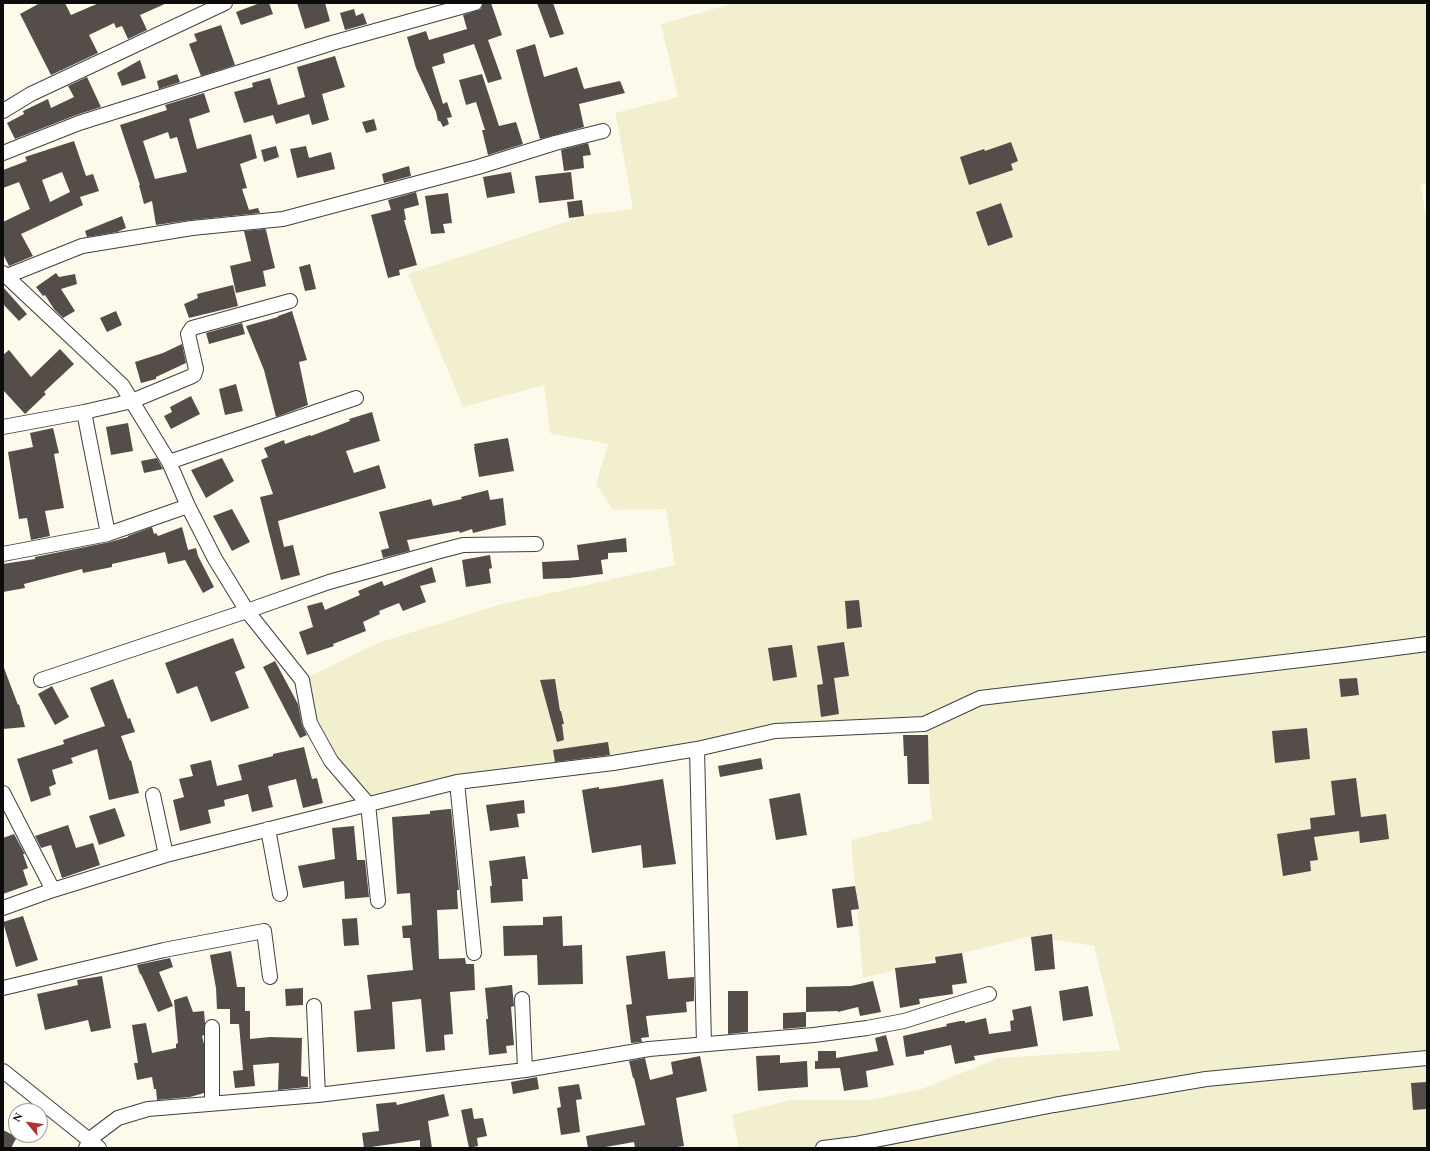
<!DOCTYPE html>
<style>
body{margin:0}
#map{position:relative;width:1430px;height:1151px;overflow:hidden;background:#fdfaec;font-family:Spectral,serif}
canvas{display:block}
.frame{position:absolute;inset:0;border:4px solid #0c0c0c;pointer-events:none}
.north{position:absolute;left:8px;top:1103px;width:40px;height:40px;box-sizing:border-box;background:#fff;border:1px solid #9e9e9e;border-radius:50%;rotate:299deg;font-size:11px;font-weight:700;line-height:16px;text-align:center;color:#0c0c0c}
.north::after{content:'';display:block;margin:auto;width:14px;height:18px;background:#b03033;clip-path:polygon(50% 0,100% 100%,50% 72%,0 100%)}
</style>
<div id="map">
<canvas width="1430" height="1151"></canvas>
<div class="frame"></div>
<div class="north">N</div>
</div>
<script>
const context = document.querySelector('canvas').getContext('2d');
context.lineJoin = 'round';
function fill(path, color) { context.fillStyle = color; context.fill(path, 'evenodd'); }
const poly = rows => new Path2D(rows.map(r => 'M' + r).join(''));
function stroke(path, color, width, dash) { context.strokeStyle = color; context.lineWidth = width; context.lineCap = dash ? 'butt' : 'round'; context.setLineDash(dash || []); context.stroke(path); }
fill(poly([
 [734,3,1427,3,1427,183,1420,185,1427,220,1427,1148,739,1148,732,1115,790,1100,870,1100,919,1090,999,1058,1120,1050,1094,946,1031,936,863,978,851,840,932,820,924,725,775,731,368,804,331,761,302,680,378,643,498,605,675,565,666,509,613,510,596,484,608,444,550,433,544,385,463,407,408,274,586,215,633,209,619,131,615,113,678,97,661,24]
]), '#f1efce');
fill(poly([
 [40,3,65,3,71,15,99,3,167,3,140,15,147,30,128,39,122,26,116,28,114,23,89,35,98,53,51,75,20,14],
 [260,3,269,3,273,14,241,25,236,12],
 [297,3,325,3,330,21,305,29],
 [483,3,491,3,502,35,488,40,502,79,488,83,474,44,443,54,445,63,432,67,443,104,447,102,452,117,447,118,449,124,443,127,440,121,438,121,436,112,416,68,407,37,426,31,429,40,467,29,463,15,481,9],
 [537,3,553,3,564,34,550,38],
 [354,9,356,16,363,13,367,24,345,30,340,13],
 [221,25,235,65,201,76,189,44,197,41,194,34],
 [535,44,544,77,577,67,584,89,620,81,625,93,579,104,584,127,540,139,516,50],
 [335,56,345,87,322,94,329,120,312,125,309,114,276,124,273,115,244,123,234,92,253,87,252,83,270,78,278,105,305,97,297,67],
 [140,60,146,78,122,86,117,73],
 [177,74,180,82,159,89,157,81],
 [482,74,499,126,516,122,523,144,488,155,482,130,485,130,476,102,466,105,459,80],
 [87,77,101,107,76,115,15,139,7,123,24,114,23,111,48,99,51,108,74,97,68,86],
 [204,93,210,112,189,119,197,149,251,134,257,158,240,164,247,188,242,189,249,210,258,208,260,213,191,220,156,225,152,201,144,204,139,185,140,185,120,125,167,110,165,105],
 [168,132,170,139,177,137,187,172,155,179,143,141],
 [374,119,377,130,366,133,362,122],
 [74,141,86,176,93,174,99,191,80,197,83,205,21,234,33,256,9,266,3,254,3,222,30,209,19,182,3,188,3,170,27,161,25,157],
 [62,172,70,192,50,202,42,180],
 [1011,142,1018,161,1011,164,1013,170,969,185,960,157,984,149,985,151],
 [588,143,591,155,583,156,584,168,564,171,561,150],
 [276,146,279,157,264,162,261,150],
 [306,146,309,158,331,152,335,169,297,178,290,149],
 [409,166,411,176,384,183,382,174],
 [511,172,515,193,487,198,483,177],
 [571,172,574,199,539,203,535,176],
 [416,192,419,205,404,209,406,220,404,220,417,265,399,270,400,275,388,278,371,215,391,210,388,200],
 [448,193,452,223,443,224,445,233,431,234,425,196],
 [582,200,584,216,569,218,567,202],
 [1001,203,1013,237,988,246,976,212],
 [122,216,126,228,117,232,87,237,85,231],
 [265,229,266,230,275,268,263,271,266,286,236,293,230,266,251,261,244,231],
 [310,264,316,289,305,291,299,267],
 [56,273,59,277,75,274,77,284,61,289,75,311,63,318,54,309,45,295,43,296,36,287],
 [233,285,238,306,189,318,184,304,198,298,197,294],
 [3,287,27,314,19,321,3,304],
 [116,311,122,325,107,332,100,318],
 [292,311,307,360,299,362,308,405,276,417,264,370,246,326,278,317,278,316],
 [242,323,245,334,209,344,206,333],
 [182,344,186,363,156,377,156,379,141,383,135,362,163,353],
 [60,349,74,364,44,392,46,394,25,414,3,390,3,355,9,350,31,377],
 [236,384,243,411,225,415,219,389],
 [191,396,200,414,171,429,164,416,172,412,170,407],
 [372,412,380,441,346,451,354,473,379,465,386,488,278,521,284,547,293,545,300,575,281,580,260,497,273,494,261,460,268,457,264,448,284,440,285,444,310,435,311,436,350,421,349,419],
 [128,423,133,451,111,455,106,427],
 [53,428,59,453,54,454,64,508,45,511,50,536,31,540,27,518,19,519,8,452,33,447,30,433],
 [508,438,514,471,479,477,474,447,475,447,474,444],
 [157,458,163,469,144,473,141,461],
 [222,458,234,481,206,498,191,470],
 [488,490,490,500,503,498,506,525,473,533,472,529,460,533,459,531,407,540,410,551,383,558,381,550,389,548,379,512,431,499,433,506,462,499,461,497],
 [232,509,250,542,232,551,213,516],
 [152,527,154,534,156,533,158,536,182,527,188,550,196,548,198,556,214,587,203,593,185,560,168,564,165,552,112,564,112,567,83,573,82,569,24,584,25,588,3,592,3,564,35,559,35,557,110,542,128,537,128,536],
 [626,538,627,552,608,553,608,559,601,560,603,574,569,578,543,579,542,562,579,560,577,545],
 [490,555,492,568,489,569,491,583,466,587,462,560],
 [432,567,436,582,420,586,426,602,403,611,399,603,379,611,380,614,363,622,366,631,333,644,334,646,307,655,299,632,313,627,307,606,322,602,325,610,360,595,358,591,382,581,384,586],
 [859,600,862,627,847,629,845,601],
 [233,638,245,668,235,672,249,708,211,722,197,686,177,694,165,663],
 [844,642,849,676,834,678,839,714,821,717,817,685,823,684,817,646],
 [792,645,797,677,773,681,768,648],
 [275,661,298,704,302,725,307,735,300,738,263,667],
 [3,668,4,668,18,705,19,704,25,727,3,729],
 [1357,678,1359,695,1341,697,1339,679],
 [113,679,128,719,130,718,135,732,121,736,130,761,131,760,139,793,109,800,97,749,71,758,73,763,52,770,56,784,49,787,51,795,31,802,17,759,64,744,63,740,105,726,90,688],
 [555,679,560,711,561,711,564,724,562,724,564,740,557,742,540,680],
 [52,686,69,717,55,725,38,694],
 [1307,728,1310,759,1275,763,1272,731],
 [903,735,928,735,929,784,908,784,907,756,904,756],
 [608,742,610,755,555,762,553,750],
 [304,747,312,779,317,778,323,803,303,808,296,779,268,786,273,807,252,812,248,794,224,800,225,806,208,810,211,823,180,831,173,800,184,797,179,779,193,776,190,765,211,760,217,786,242,780,238,765,273,756,273,754],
 [761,758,763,769,720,777,718,766],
 [1356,778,1361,817,1386,814,1389,839,1360,843,1359,831,1314,837,1318,860,1310,861,1311,871,1283,876,1277,834,1311,829,1310,818,1335,815,1331,781],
 [663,779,676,864,643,868,641,845,592,853,582,790,599,787,599,789,615,787],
 [800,793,807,835,776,840,769,799],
 [524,800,525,813,517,814,519,827,490,831,486,805],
 [115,808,125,836,99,845,89,816],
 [449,809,451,809,459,890,457,890,458,909,437,910,439,959,465,958,466,964,474,964,475,990,450,992,453,1034,444,1035,445,1050,426,1052,421,999,392,1002,395,1049,357,1052,354,1011,371,1009,367,975,413,970,410,938,403,938,402,926,412,925,410,893,397,894,392,817,430,814,430,811],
 [68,825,76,848,93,843,100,865,62,878,51,845,41,848,35,836],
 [354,826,357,860,365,860,369,897,345,899,344,881,303,888,298,866,335,859,332,828],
 [14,834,25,854,23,854,28,868,23,870,28,885,3,894,3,838],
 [525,856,528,879,522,879,523,901,491,903,490,886,492,886,489,861],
 [855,886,859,909,851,910,853,926,837,928,832,889],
 [23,916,38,960,16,967,3,922],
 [562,916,563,946,582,945,583,984,538,985,537,955,504,956,503,926,543,925,543,917],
 [357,918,359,945,344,946,342,919],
 [1052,934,1055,969,1035,971,1031,937],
 [231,951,237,987,245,987,245,1011,250,1011,250,1039,270,1037,302,1038,301,1076,308,1077,308,1087,278,1090,279,1063,253,1065,255,1086,235,1088,233,1071,243,1070,239,1024,230,1024,230,1009,217,1009,216,988,210,955],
 [665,951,668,979,694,977,694,1001,686,1002,687,1012,646,1016,649,1037,641,1038,642,1042,631,1043,626,1005,632,1004,626,956],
 [962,953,967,983,952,985,953,994,919,999,920,1004,900,1008,895,968,936,963,935,957],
 [170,958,173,967,159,972,173,1006,158,1012,141,974,140,974,137,965],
 [102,976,111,1028,91,1032,88,1020,45,1030,37,994,78,985,77,980],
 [873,981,881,1012,860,1016,858,1007,838,1012,838,1011,806,1012,806,987,851,986],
 [512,985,514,1006,511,1007,514,1045,506,1046,507,1053,489,1055,486,1019,488,1019,485,988],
 [1088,986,1093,1016,1063,1021,1059,991],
 [303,988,303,1005,286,1006,285,989],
 [728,991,748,991,748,1032,728,1034],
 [187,996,193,1012,204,1011,205,1023,204,1035,202,1036,204,1044,204,1093,190,1097,157,1100,156,1089,154,1089,152,1077,137,1080,134,1063,138,1063,132,1025,146,1023,152,1053,176,1048,176,1044,178,1043,174,1000],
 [1031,1006,1038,1046,974,1056,975,1060,955,1064,951,1045,924,1051,924,1054,906,1057,903,1036,947,1026,946,1024,960,1021,965,1021,965,1023,986,1018,989,1034,1011,1031,1010,1021,1014,1020,1012,1010],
 [806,1012,806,1027,783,1029,783,1013],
 [886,1035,894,1065,866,1071,868,1087,844,1091,840,1068,815,1069,815,1061,818,1061,818,1051,836,1051,836,1058,878,1051,875,1038],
 [780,1055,780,1063,807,1061,808,1087,758,1091,756,1056],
 [700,1056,707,1091,676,1098,684,1146,671,1148,635,1148,634,1142,600,1148,588,1148,586,1136,645,1125,634,1078,633,1078,629,1061,645,1058,650,1080,673,1074,671,1062],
 [537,1077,539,1089,513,1094,511,1082],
 [1427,1082,1427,1109,1413,1110,1411,1083],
 [579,1084,582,1099,576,1100,580,1132,561,1135,557,1108,561,1107,558,1087],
 [444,1094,449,1116,428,1121,432,1148,420,1148,420,1140,364,1148,362,1133,379,1131,376,1104,396,1102,397,1105],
 [472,1108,474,1119,483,1118,487,1136,477,1138,478,1146,469,1148,461,1110],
 [3,1130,17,1137,11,1148,3,1148]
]), '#544d49');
const street = poly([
 [3,111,31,94,225,3],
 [3,153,79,123,332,43,475,3],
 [3,273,122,385,169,462,188,506,215,559,247,611,302,680,310,723,331,761,368,804,378,901],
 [7,276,82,246,192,228,283,219,478,167,555,143,603,131],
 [84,412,108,534],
 [3,427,84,412,132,401,190,377,194,375,196,369,188,334,192,328,290,301],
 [169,462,356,398],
 [3,554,108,534,188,506],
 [41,680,247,611,329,582,440,551,463,545,536,544],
 [697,749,704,1044],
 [457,782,474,953],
 [3,793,53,890],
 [153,795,166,855],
 [268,829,280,894],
 [3,908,53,890,166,855,457,782,613,763,697,749,775,731,924,724,980,698,1343,655,1427,644],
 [3,988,164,950,264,931,270,977],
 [522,999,525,1070],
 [314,1006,318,1095],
 [3,1071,99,1148],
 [212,1103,212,1027],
 [86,1148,90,1139,118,1118,148,1109,318,1095,525,1070,649,1049,814,1035,867,1028,904,1021,989,994],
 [823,1148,855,1144,1054,1105,1206,1079,1427,1058]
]);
stroke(street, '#3f3f3f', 16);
stroke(street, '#fff', 14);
</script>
